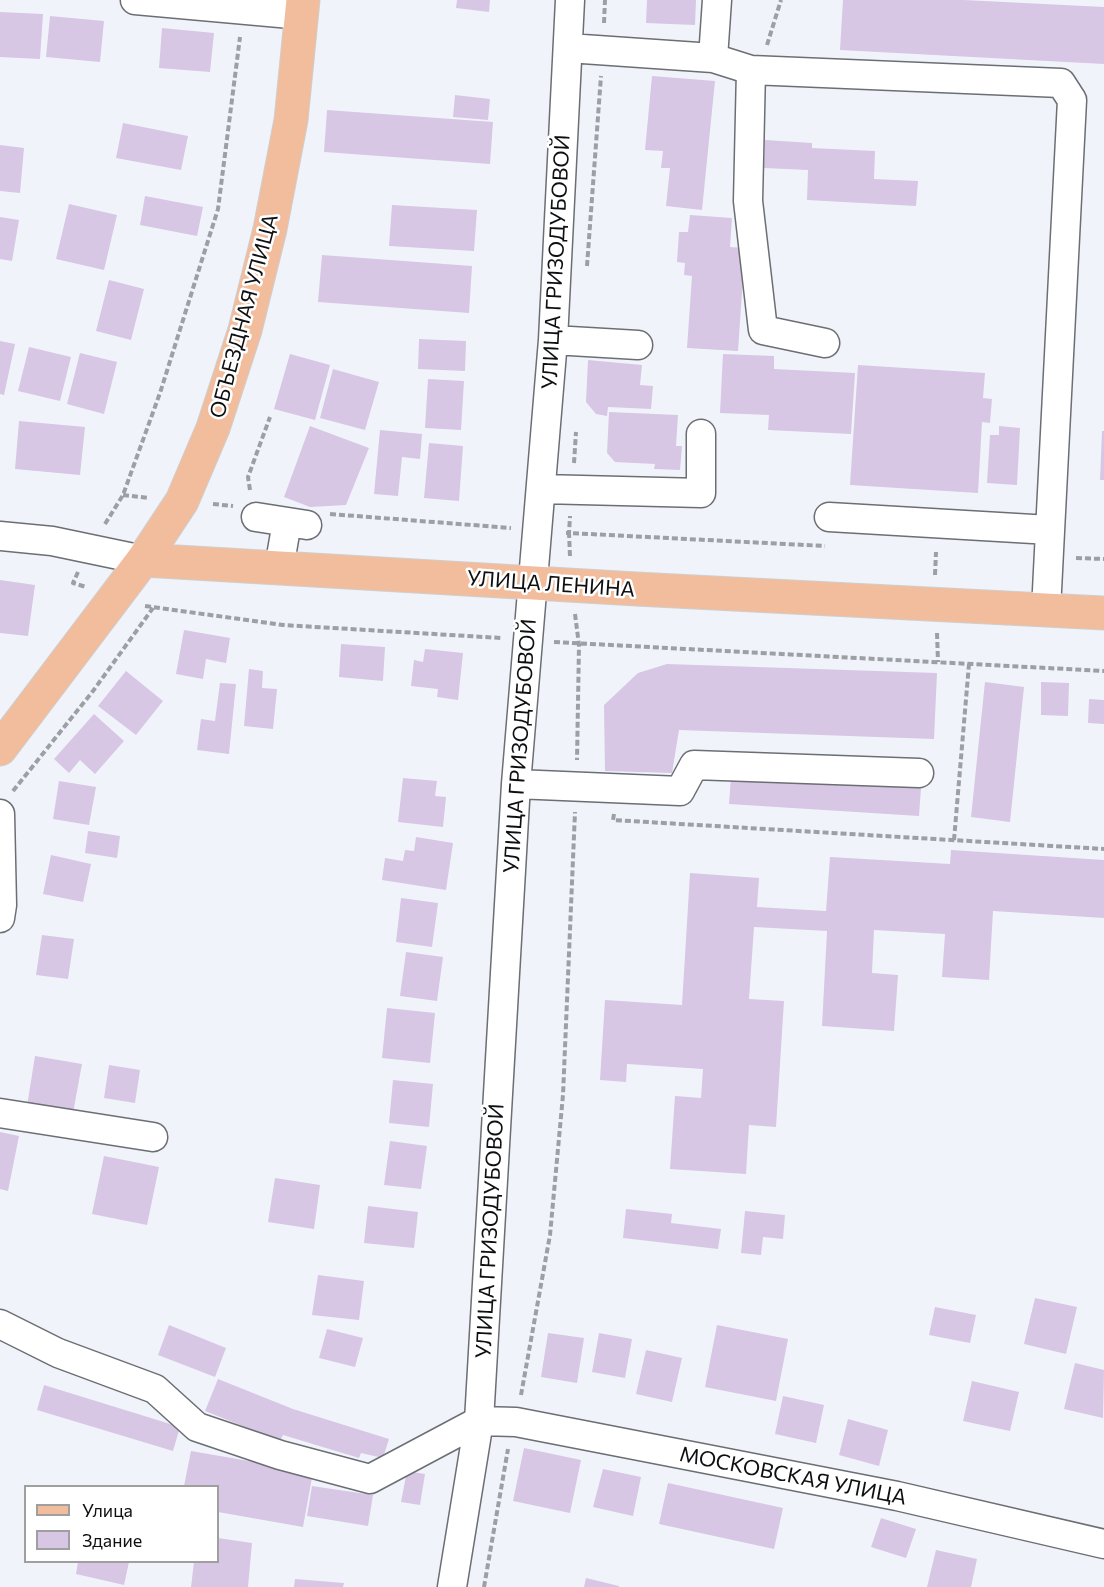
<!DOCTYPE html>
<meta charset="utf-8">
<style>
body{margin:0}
#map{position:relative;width:1104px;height:1587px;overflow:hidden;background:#f0f4fa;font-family:Commissioner,sans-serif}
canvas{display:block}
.legend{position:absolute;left:24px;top:1485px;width:195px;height:78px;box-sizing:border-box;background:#fff;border:2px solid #9f9fa0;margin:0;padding:8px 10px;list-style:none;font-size:18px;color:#0e0f11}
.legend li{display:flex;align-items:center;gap:12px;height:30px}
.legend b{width:30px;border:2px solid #9f9fa0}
</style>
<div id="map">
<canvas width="1104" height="1587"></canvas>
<ul class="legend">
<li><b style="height:8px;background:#f1bd9d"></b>Улица</li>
<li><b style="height:16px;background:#d8c6e5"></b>Здание</li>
</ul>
</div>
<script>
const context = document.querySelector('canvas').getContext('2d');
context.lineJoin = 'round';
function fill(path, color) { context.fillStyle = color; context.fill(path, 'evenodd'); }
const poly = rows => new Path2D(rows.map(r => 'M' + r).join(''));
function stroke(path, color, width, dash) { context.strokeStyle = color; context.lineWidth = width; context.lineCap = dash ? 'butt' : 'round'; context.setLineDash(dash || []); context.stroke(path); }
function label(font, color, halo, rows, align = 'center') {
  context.font = font + ' Commissioner,sans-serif'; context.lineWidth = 5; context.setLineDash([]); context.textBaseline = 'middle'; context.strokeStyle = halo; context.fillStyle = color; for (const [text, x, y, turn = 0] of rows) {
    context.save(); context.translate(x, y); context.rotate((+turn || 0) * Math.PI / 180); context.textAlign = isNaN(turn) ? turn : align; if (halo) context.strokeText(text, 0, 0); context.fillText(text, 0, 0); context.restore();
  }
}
fill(poly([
 [457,0,490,0,489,12,456,8],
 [647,0,696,0,695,25,646,23],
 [843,0,964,0,1104,7,1104,64,840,50],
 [0,12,43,14,40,59,0,57],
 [50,16,104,21,100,62,46,57],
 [162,28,214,33,210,72,159,68],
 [652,76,715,81,702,210,666,206,670,168,661,168,663,151,645,150],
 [455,95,490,99,488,120,453,117],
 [327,110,493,122,490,164,324,152],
 [123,123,188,136,181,170,116,158],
 [765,140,812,143,812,148,875,151,874,179,918,181,916,206,807,200,808,170,764,168],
 [0,145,24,148,20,193,0,191],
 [145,196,203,207,197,236,140,225],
 [69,204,117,215,104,270,56,259],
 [392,205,477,210,474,251,389,246],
 [690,215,732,218,730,247,745,248,738,351,687,348,692,276,684,275,685,263,677,262,679,232,688,232],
 [0,217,19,220,12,261,0,259],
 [322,255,472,266,469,313,318,302],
 [109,280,144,289,131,340,96,331],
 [419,339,466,341,465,371,418,369],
 [0,341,15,344,4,395,0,394],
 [29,347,71,357,60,401,18,391],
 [80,353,117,362,104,414,67,404],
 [290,354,330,365,315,420,274,409],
 [723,354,774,356,774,369,855,373,851,434,768,430,769,415,720,413],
 [588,360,642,365,640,385,653,386,651,409,608,407,607,416,596,414,586,402],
 [858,365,985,373,983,398,992,399,990,423,982,422,978,493,850,485],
 [333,369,379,382,365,430,320,418],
 [428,379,464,381,461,430,425,428],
 [609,412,678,415,676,446,682,446,680,470,654,469,655,464,615,462,607,453],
 [19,421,85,427,80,475,15,469],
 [310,426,369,448,346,505,310,507,284,497],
 [999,426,1020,428,1017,485,987,483,990,435,999,435],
 [380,430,422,434,420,459,402,457,398,496,374,494],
 [1102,431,1104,431,1104,480,1100,480],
 [429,443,463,446,459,501,424,498],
 [0,580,35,585,28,636,0,633],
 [184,630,230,638,226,663,206,659,203,679,176,674],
 [341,644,385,647,383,681,339,677],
 [425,649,463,653,458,700,437,697,438,689,411,686,414,660,423,662],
 [667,664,937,673,934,739,679,730,672,773,605,771,604,705,638,673],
 [249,669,263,671,262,688,277,689,273,729,244,726],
 [126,671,163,701,136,735,98,706],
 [985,682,1024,687,1010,822,971,817],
 [1041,682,1069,683,1068,716,1041,715],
 [220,683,236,684,229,754,197,750,201,719,215,721],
 [1089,699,1104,700,1104,724,1088,723],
 [94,714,124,741,95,774,80,760,69,773,54,759],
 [731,777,921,788,919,816,729,804],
 [403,778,437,781,435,796,446,797,443,827,398,822],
 [59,781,96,787,89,825,53,819],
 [88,831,120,836,117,858,85,853],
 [416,837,453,843,446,890,382,880,385,858,403,861,405,850,414,851],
 [951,850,1104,860,1104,918,993,911,989,980,942,977,945,934,874,930,872,973,898,975,894,1031,822,1026,827,931,754,927,749,999,784,1001,776,1127,749,1125,746,1174,670,1169,675,1096,701,1098,703,1069,627,1064,626,1082,600,1080,605,1000,682,1005,690,873,759,878,757,907,826,911,830,857,950,864],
 [51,855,91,864,83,902,43,894],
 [401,898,438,903,432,947,396,942],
 [42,935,74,939,68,979,36,975],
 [406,952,443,957,437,1001,400,996],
 [387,1008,435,1013,430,1063,382,1058],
 [35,1056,82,1064,73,1113,27,1106],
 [109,1065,140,1070,135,1103,104,1098],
 [393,1080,433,1084,429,1127,389,1123],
 [0,1132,19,1136,8,1191,0,1189],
 [390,1141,427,1146,421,1189,384,1185],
 [104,1156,159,1167,147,1225,92,1214],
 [275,1178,320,1185,314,1229,268,1222],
 [368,1206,418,1212,414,1248,364,1243],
 [626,1209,672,1214,671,1223,721,1229,718,1249,623,1238],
 [745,1211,785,1215,783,1239,763,1237,761,1255,741,1253],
 [318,1275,364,1281,359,1320,312,1315],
 [1035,1298,1077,1307,1066,1354,1024,1344],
 [935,1307,976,1315,970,1343,929,1335],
 [169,1325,226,1348,215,1377,158,1355],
 [717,1325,788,1339,776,1401,705,1387],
 [327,1329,363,1338,355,1367,319,1358],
 [548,1333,584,1338,577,1383,541,1377],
 [599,1333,632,1339,625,1378,592,1372],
 [646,1350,682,1358,672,1402,636,1394],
 [1075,1363,1104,1370,1103,1418,1064,1409],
 [218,1379,293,1409,389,1439,383,1458,361,1453,359,1458,283,1435,280,1441,205,1411],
 [972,1381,1019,1392,1010,1431,963,1421],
 [44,1385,180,1427,173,1451,37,1410],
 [783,1396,824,1405,816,1443,775,1434],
 [848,1419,888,1430,879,1466,839,1455],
 [524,1448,581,1460,570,1513,513,1501],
 [191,1451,313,1472,303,1527,218,1512,218,1486,184,1486],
 [603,1469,641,1477,633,1516,593,1507],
 [407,1471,425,1474,420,1505,401,1502],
 [668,1483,783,1508,774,1549,659,1524],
 [312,1486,373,1495,368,1526,307,1516],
 [881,1518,916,1529,906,1558,871,1547],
 [218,1538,252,1543,248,1587,191,1587,194,1562,218,1562],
 [936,1550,977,1559,971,1587,927,1587],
 [78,1562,129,1562,124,1585,76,1574],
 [586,1578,619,1586,619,1587,584,1587],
 [295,1579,344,1583,343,1587,294,1587]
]), '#d8c6e5');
const minor = poly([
 [135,0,302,15],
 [568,48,713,58,751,70,1061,83,1072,100,1046,610],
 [713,58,717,0],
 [751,70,748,201,763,330,825,343],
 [553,340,638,345],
 [541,489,701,493,701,434],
 [256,517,307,525],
 [829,517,1050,530],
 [0,536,52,541,143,560],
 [279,568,287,522],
 [516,784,680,791,694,765,919,773],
 [0,814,2,905,0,918],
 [0,1113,153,1137],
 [0,1324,58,1353,155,1389,197,1427,280,1455,370,1479,479,1421,516,1422,897,1496,1104,1544],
 [452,1587,479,1421,516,784,553,340,570,0]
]);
const major = poly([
 [143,560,636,589,1104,613],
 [0,749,143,560,182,501,213,428,245,330,270,229,291,120,303,0]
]);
stroke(minor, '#6b6e73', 31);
stroke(major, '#cfcfcf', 35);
stroke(poly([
 [604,23,605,0],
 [767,45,781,0],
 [587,266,601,76],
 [574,463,576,432],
 [250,490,248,477,270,417],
 [123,495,149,498],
 [213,504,233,506],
 [330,514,511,528],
 [105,524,123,495,160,393,218,209,240,37],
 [566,533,569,533,570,516],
 [570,556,569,533,825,546],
 [1076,558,1104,559],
 [78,572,73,583,86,587],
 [935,575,936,552],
 [145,606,283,625,501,638],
 [575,614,579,645,577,760],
 [937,633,938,662],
 [554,642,1104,671],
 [13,791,93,691,153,608],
 [614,814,613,820,1104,849],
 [954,840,969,664],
 [521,1395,550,1235,563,1095,575,812],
 [484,1587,508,1449]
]), '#9c9fa4', 4, [6, 3]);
stroke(minor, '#fff', 28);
stroke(major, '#f1bd9d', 33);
label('21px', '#0e0f11', '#fff', [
 ["УЛИЦА ГРИЗОДУБОВОЙ",556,262,-87],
 ["ОБЪЕЗДНАЯ УЛИЦА",244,316,-75],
 ["УЛИЦА ЛЕНИНА",551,584,4],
 ["УЛИЦА ГРИЗОДУБОВОЙ",520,746,-86],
 ["УЛИЦА ГРИЗОДУБОВОЙ",490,1231,-87],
 ["МОСКОВСКАЯ УЛИЦА",793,1476,11]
]);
</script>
